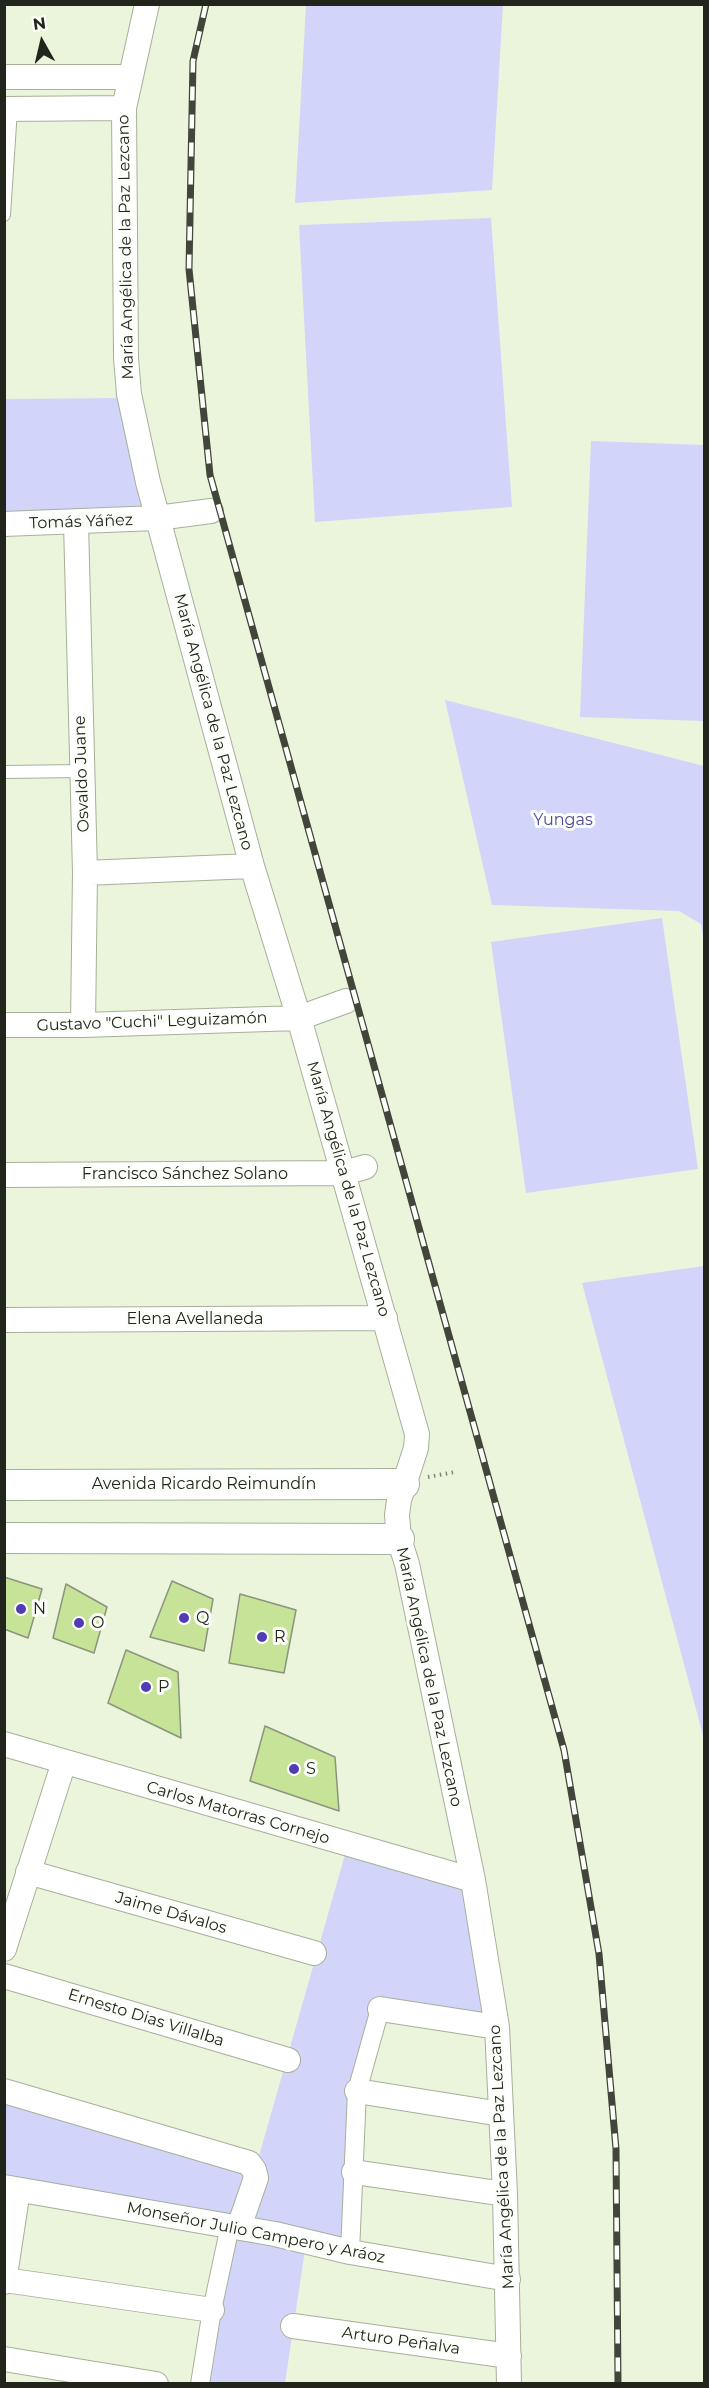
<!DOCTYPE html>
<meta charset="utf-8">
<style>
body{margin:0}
#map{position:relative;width:709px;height:2388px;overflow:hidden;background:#ebf5dc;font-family:Montserrat,sans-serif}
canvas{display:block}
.frame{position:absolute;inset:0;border:6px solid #22251c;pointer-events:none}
.north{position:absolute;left:12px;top:12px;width:60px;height:60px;-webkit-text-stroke:4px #fcfff9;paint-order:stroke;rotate:352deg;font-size:16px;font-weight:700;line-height:24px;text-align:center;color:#22251c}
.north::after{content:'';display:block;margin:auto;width:21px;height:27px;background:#22251c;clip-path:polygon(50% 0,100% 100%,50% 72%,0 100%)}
</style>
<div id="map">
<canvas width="709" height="2388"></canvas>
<div class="frame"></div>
<div class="north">N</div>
</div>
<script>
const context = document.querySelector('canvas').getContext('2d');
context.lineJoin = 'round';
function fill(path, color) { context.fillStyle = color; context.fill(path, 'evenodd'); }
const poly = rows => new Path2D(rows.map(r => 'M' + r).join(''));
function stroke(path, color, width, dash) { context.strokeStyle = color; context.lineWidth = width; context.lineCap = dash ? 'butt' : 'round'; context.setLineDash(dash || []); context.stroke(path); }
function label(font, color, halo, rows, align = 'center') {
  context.font = font + ' Montserrat,sans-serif'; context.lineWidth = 6; context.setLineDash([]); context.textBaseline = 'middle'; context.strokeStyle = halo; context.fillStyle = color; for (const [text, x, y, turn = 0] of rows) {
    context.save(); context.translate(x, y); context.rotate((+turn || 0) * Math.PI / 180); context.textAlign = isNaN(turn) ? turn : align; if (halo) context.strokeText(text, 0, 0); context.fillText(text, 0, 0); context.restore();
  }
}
fill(poly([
 [306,5,503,5,492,190,295,203],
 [491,218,512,507,315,522,299,225],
 [124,398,149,515,5,518,4,399],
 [591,441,704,445,704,721,580,717],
 [445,700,704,766,704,942,701,924,679,911,492,905],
 [662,918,698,1169,526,1193,491,942],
 [704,1266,704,1739,582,1283],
 [348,1844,473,1880,497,2027,380,2009,357,2091,350,2252,306,2243,285,2383,203,2383,230,2226,5,2185,4,2091,253,2177]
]), '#d3d4fa');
const building = poly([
 [4,1577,42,1589,28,1638,4,1629,4,1577],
 [172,1581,213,1599,204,1651,150,1637,172,1581],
 [66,1584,107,1607,94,1653,53,1638,66,1584],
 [240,1594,296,1610,284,1673,229,1663,240,1594],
 [126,1650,178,1672,181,1738,108,1703,126,1650],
 [265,1726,335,1757,339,1811,250,1781,265,1726]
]);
fill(building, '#c7e397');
stroke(building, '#8b947d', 1.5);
const service = poly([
 [4,215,11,109],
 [4,772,81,771]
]);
const pedestrian = poly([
 [350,2252,357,2091,380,2009],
 [200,2384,212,2310,230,2226]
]);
const minor = poly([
 [147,4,124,108,126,358,129,394,148,482,252,866,299,1018,417,1434,416,1448,399,1500,397,1515,399,1539,407,1564,473,1880,497,2027,505,2194,509,2384],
 [4,77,130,77],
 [4,109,124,108],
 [76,523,85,873,83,1025],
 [4,524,157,518,211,511],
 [85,873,252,866],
 [4,1025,83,1025,299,1018,346,1001],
 [4,1175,344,1173,365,1167],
 [4,1320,385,1318],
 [4,1744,473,1880],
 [28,1872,314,1953],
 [4,1949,64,1762],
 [4,1976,288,2060],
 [380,2009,497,2027],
 [4,2091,249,2163,254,2170,256,2178,239,2227],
 [357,2091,501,2114],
 [354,2172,505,2194],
 [4,2187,275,2234,350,2252,508,2279],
 [5,2280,212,2310],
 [4,2282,18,2190],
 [293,2326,509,2356],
 [4,2359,156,2384]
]);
const tertiary = poly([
 [4,1485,404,1484],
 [4,1538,399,1539]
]);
stroke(service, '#a6b098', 14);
stroke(pedestrian, '#a6b098', 20);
stroke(minor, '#a6b098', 26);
stroke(tertiary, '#a6b098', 32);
stroke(poly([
 [428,1477,455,1472]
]), '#7f8575', 4, [1.5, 4.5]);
stroke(service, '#fff', 12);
stroke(pedestrian, '#fff', 18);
stroke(minor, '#fff', 24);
stroke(tertiary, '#fff', 30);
const rail = poly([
 [206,4,193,61,189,269,210,475,564,1750,599,1954,616,2149,618,2384]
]);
stroke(rail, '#41453a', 7);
stroke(rail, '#fcfff9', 4.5, [14]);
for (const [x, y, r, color] of [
 [21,1609,6,"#503cb4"],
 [184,1618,6,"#503cb4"],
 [79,1623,6,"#503cb4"],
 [262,1637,6,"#503cb4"],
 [146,1687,6,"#503cb4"],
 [294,1769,6,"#503cb4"]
]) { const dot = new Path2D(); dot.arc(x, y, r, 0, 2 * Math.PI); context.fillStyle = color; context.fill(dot); stroke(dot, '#fcfff9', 2); }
label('16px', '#22251c', '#fcfff9', [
 ["María Angélica de la Paz Lezcano",126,247,-91],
 ["Tomás Yáñez",81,522,-2],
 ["María Angélica de la Paz Lezcano",213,722,75],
 ["Osvaldo Juane",82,774,-92],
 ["Gustavo \"Cuchi\" Leguizamón",152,1022,-2],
 ["Francisco Sánchez Solano",185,1174],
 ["María Angélica de la Paz Lezcano",348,1189,74],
 ["Elena Avellaneda",195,1319],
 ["Avenida Ricardo Reimundín",204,1484],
 ["María Angélica de la Paz Lezcano",429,1677,78],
 ["Carlos Matorras Cornejo",238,1813,16],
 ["Jaime Dávalos",171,1913,16],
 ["Ernesto Dias Villalba",146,2018,17],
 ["María Angélica de la Paz Lezcano",502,2157,-93],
 ["Monseñor Julio Campero y Aráoz",256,2233,11],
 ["Arturo Peñalva",401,2341,8]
]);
label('16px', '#4f479c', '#fcfff9', [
 ["Yungas",563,820]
]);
label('16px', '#22251c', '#fcfff9', [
 ["N",33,1609],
 ["Q",196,1618],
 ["O",91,1623],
 ["R",274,1637],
 ["P",158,1687],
 ["S",306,1769]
], 'left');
</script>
